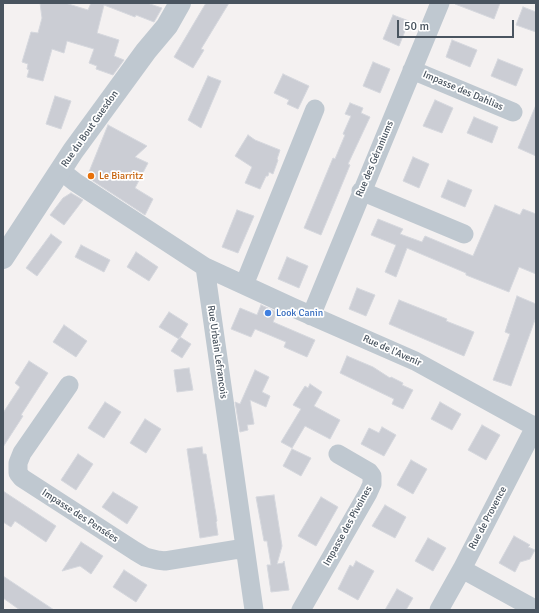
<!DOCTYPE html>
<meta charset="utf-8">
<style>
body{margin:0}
#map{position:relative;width:539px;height:613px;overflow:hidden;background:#f4f1f1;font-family:Signika,sans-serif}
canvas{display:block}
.frame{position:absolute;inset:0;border:4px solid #49545f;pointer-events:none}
.scale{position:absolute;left:397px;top:20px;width:117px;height:18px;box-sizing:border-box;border:2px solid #49545f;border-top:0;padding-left:5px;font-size:12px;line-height:14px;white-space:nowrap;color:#49545f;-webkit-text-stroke:3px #fff;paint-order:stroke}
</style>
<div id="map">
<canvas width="539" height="613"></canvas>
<div class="frame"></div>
<div class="scale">50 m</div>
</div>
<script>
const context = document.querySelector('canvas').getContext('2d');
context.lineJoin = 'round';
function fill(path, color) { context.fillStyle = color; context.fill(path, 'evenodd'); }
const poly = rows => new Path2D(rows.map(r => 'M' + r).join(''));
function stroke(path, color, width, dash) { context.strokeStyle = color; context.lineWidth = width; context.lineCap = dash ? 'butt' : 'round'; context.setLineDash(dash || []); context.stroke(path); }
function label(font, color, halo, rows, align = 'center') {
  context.font = font + ' Signika,sans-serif'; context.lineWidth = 3.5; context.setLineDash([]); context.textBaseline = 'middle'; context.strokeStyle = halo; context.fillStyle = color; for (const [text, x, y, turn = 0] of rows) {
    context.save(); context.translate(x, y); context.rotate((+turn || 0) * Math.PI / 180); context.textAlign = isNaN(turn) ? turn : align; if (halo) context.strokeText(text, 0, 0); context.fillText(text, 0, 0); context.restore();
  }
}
const building = poly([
 [40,3,65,3,88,10,91,3,147,3,162,8,154,22,136,15,135,17,104,5,97,33,119,40,114,56,124,60,113,75,96,69,97,66,89,63,94,49,67,41,64,53,52,49,43,81,27,77,29,70,27,69,28,64,22,62,31,32,38,33,42,18,40,3],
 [206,3,229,3,201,49,204,50,193,68,174,57,206,3],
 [455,3,500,3,494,19,455,4,455,3],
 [523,7,536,12,536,32,516,25,523,7],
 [393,15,409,21,399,46,383,39,393,15],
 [452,40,477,50,470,67,446,57,452,40],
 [498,59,523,69,516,86,491,76,498,59],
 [373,62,390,69,380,93,363,86,373,62],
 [283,74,309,86,298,109,287,104,289,100,274,93,283,74],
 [208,76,221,81,201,128,188,120,208,76],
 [55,96,71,101,61,129,46,124,55,96],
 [435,100,453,108,442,133,423,126,435,100],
 [350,103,363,108,361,113,370,117,348,164,350,165,321,235,304,228,333,158,335,159,345,135,343,134,351,116,345,114,350,103],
 [536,105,536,156,518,148,536,105],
 [474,117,498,127,492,143,467,133,474,117],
 [108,125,147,146,135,157,148,163,135,188,153,199,145,215,90,179,89,172,108,125],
 [248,135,255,140,280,150,277,159,278,160,273,174,269,172,268,176,266,176,260,189,245,183,252,167,235,156,248,135],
 [413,157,429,164,419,188,403,181,413,157],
 [448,180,472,190,465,207,441,197,448,180],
 [71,193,83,200,64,225,50,215,63,198,71,193],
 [495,205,520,215,523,209,536,214,536,274,519,267,509,292,466,275,466,273,407,248,396,277,385,272,396,245,371,235,378,219,403,229,400,234,422,242,425,236,473,256,495,205],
 [237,210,254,216,238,253,222,247,237,210],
 [51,234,62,242,37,276,26,268,51,234],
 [81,245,110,260,104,272,75,257,81,245],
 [136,252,158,267,149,281,127,267,136,252],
 [287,257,308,266,299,288,278,279,287,257],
 [357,288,375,295,366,316,349,309,357,288],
 [517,296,536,304,536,317,511,386,493,380,510,334,505,332,517,296],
 [399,300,447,319,446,321,474,332,464,356,389,324,399,300],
 [261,305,277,312,273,322,315,340,307,357,284,347,286,342,255,329,251,337,231,329,240,308,257,315,261,305],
 [169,312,188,324,179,339,159,327,169,312],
 [64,325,87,341,76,357,53,342,64,325],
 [180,337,191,344,182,358,171,351,180,337],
 [347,356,373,367,390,378,391,377,403,383,402,385,413,390,403,409,392,404,394,399,340,373,347,356],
 [29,361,48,373,21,415,23,416,3,447,3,413,20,387,15,383,29,361],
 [189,368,193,390,177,392,174,370,189,368],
 [255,370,269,377,262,392,270,396,266,407,250,400,254,424,247,425,248,430,240,432,235,402,240,404,255,370],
 [310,384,322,392,314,406,340,420,330,439,305,426,292,448,281,442,301,409,293,405,305,386,308,388,310,384],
 [105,402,121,412,104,438,88,428,105,402],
 [440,402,461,414,452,430,431,419,440,402],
 [145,419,161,429,146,453,130,443,145,419],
 [482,425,500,435,486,460,468,450,482,425],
 [382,427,396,435,384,456,361,444,369,428,379,433,382,427],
 [202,447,203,454,206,454,217,521,216,522,218,535,200,538,187,449,202,447],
 [292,449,311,458,301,476,283,466,292,449],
 [78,454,93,464,76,490,61,480,78,454],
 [411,460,427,469,413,494,397,485,411,460],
 [3,491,56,526,46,542,15,521,11,527,3,522,3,491],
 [113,492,138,507,127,524,102,507,113,492],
 [274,495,282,546,277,564,283,563,284,561,289,590,271,592,267,565,271,565,267,541,264,541,256,497,274,495],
 [321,497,338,507,316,546,298,536,321,497],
 [385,505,406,517,395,538,372,526,385,505],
 [514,536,530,545,528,547,535,550,530,559,520,562,515,572,499,563,514,536],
 [428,538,446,548,433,571,415,561,428,538],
 [81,542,103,556,91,574,80,566,62,571,81,542],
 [356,561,374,571,358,600,338,589,350,565,353,567,356,561],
 [124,570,147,585,136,602,113,587,124,570],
 [3,576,54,610,20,610,3,598,3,576],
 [397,589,413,598,406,610,385,610,397,589]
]);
fill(building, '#cbcdd4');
stroke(building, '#d5d7dd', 1);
stroke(poly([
 [412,70,513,112],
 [60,170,75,182,205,267,254,610],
 [361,191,464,234],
 [205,267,294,308,415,361,535,427],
 [244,285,315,109],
 [311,316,440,3],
 [69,385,22,453,18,463,18,473,22,478,135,551,145,557,157,560,165,561,245,548],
 [462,569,533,608],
 [301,610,368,493,372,484,372,476,369,472,338,454],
 [439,610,462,569,536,425]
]), '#bfc8d0', 19);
stroke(poly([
 [3,258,73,151,146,51,167,26,180,3]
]), '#bfc8d0', 22);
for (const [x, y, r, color] of [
 [91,176,4,"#e8710a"],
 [268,313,4,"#3f7fe0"]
]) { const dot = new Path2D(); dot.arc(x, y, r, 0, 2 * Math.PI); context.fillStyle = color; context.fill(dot); stroke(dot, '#fff', 1.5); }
label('10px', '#49545f', '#fff', [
 ["Impasse des Dahlias",463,91,23],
 ["Rue du Bout Guesdon",90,129,-55],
 ["Rue des Géraniums",375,159,-67],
 ["Rue de l'Avenir",392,351,24],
 ["Rue Urbain Lefrancois",217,352,82],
 ["Impasse des Pensées",80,516,33],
 ["Rue de Provence",488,518,-62],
 ["Impasse des Pivoines",348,526,-61]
]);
label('10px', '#c56008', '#fff', [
 ["Le Biarritz",99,176]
], 'left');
label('10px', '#366cbe', '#fff', [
 ["Look Canin",276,313]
], 'left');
</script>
